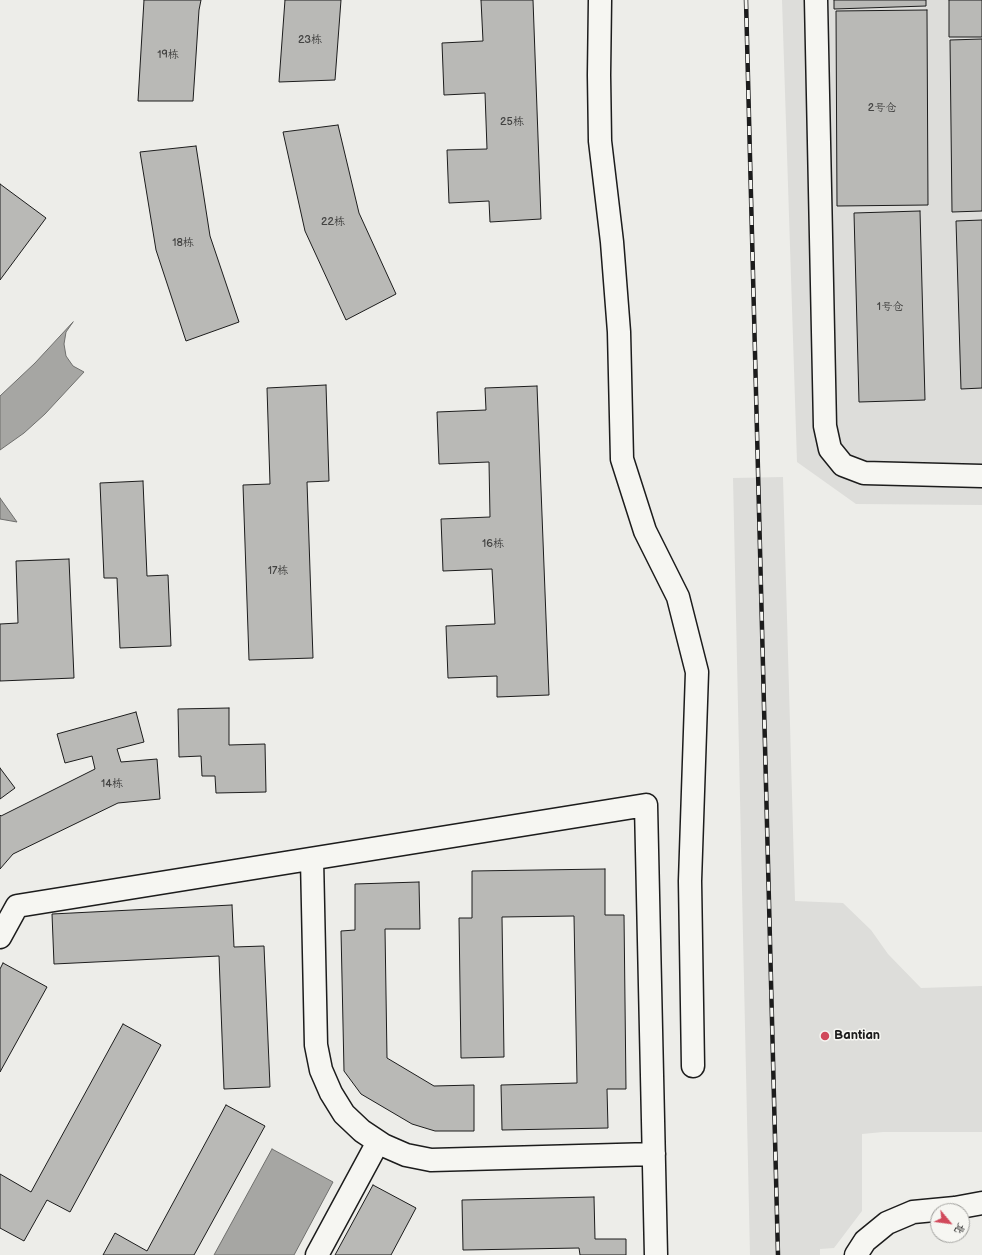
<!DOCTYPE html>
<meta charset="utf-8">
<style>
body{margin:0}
#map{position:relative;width:982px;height:1255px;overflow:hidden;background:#edede9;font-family:"Balsamiq Sans","LXGW WenKai TC",sans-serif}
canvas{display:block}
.north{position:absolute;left:930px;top:1203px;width:40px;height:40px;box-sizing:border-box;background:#f6f6f2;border:1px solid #9f9f9c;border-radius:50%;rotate:119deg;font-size:11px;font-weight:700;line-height:16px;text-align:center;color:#1c1c1c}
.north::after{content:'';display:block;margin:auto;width:14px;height:18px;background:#d1495b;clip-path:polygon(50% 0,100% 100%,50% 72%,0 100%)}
</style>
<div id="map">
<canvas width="982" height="1255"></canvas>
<div class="north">北</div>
</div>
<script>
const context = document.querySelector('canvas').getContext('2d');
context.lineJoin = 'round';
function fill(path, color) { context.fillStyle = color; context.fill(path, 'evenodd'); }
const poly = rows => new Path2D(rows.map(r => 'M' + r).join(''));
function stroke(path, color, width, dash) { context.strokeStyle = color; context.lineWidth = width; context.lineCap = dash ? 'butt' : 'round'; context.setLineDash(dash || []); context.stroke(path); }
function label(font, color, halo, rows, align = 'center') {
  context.font = font + ' "Balsamiq Sans","LXGW WenKai TC",sans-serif'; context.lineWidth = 3; context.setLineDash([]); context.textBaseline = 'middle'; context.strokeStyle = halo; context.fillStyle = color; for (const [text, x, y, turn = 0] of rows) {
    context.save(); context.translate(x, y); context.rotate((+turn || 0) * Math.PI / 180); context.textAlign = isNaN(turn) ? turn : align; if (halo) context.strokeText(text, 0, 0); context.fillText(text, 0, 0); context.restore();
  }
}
fill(poly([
 [782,0,982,0,982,505,856,504,797,462],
 [783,477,795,901,843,903,871,930,888,954,921,988,982,986,982,1132,883,1132,862,1134,862,1211,834,1248,820,1249,820,1255,750,1255,733,478]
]), '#ddddda');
const water = poly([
 [73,322,66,332,64,344,66,356,73,366,84,372,45,414,24,433,0,450,0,396,35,363,73,322],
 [0,498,17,522,0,519,0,498],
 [272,1149,333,1182,294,1255,214,1255,272,1149]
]);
fill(water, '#a6a6a3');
stroke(water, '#6f6f6d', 1);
const building = poly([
 [144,0,201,0,199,10,193,101,138,101,144,0],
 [285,0,341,0,335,80,279,82,285,0],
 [481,0,533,0,541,219,490,222,489,201,449,203,447,150,487,149,485,93,444,95,442,43,483,41,481,0],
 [834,0,926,0,926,6,834,9,834,0],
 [949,0,982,0,982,37,949,37,949,0],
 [927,10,928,205,837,206,836,11,927,10],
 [982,39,982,211,952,212,950,40,982,39],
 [338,125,359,213,396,294,346,320,305,231,283,132,338,125],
 [196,146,210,236,239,322,186,341,156,250,140,152,196,146],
 [0,184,46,218,0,280,0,184],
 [920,211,925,400,859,402,854,213,920,211],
 [982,220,982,388,961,389,956,221,982,220],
 [326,385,329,481,307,482,313,658,249,660,243,485,270,484,267,388,326,385],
 [537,386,549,695,497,697,497,676,448,678,446,626,495,624,492,569,443,571,441,519,490,517,489,462,439,464,437,412,486,410,485,388,537,386],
 [143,481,147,576,168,575,171,646,120,648,117,578,104,578,100,483,143,481],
 [69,559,74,678,0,681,0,624,18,623,16,561,69,559],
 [229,708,229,745,265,744,266,792,216,793,215,776,202,776,201,756,179,757,178,709,229,708],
 [136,712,144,742,117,749,121,762,157,759,160,799,118,803,13,854,0,869,0,815,1,816,95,769,92,756,65,763,57,734,136,712],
 [0,768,15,788,0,799,0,768],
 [605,869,605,915,624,915,626,1089,607,1089,608,1128,502,1130,501,1085,577,1083,574,916,502,917,504,1057,461,1058,459,918,472,918,472,871,605,869],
 [419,882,420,929,385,929,387,1058,434,1086,474,1085,474,1131,435,1131,412,1124,361,1094,344,1071,341,931,355,930,355,884,419,882],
 [232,905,234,947,264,946,270,1087,224,1089,219,956,54,964,52,914,232,905],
 [3,963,47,987,0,1072,0,969,3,963],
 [123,1024,161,1045,70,1212,47,1200,24,1241,0,1228,0,1174,31,1192,123,1024],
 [226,1105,265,1126,194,1255,103,1255,115,1233,147,1251,226,1105],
 [373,1185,416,1208,391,1255,335,1255,373,1185],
 [594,1197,595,1239,626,1239,626,1255,580,1255,579,1248,463,1250,462,1200,594,1197]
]);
fill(building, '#b9b9b6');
stroke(building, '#1c1c1c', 1);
const minor = poly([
 [600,0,599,75,600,141,612,242,619,332,622,459,645,531,678,597,697,672,690,881,693,1066],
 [816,0,825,426,830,449,843,465,864,473,982,476],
 [312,859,316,1045,321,1070,331,1093,344,1114,362,1131,383,1145,406,1155,431,1160,654,1154],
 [0,937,17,906,646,805,656,1255],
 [317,1255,378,1142],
 [856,1255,865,1241,887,1223,913,1212,955,1208,982,1203]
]);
stroke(minor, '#1c1c1c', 25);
stroke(minor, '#f6f6f2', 22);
const rail = poly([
 [746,0,778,1255]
]);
stroke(rail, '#1c1c1c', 4.5);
stroke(rail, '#f6f6f2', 3, [9]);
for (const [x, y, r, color] of [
 [825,1036,5,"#d1495b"]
]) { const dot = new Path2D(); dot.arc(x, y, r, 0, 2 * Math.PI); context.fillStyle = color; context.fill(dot); stroke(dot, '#f6f6f2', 1.5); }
label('11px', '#434342', null, [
 ["23栋",310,40],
 ["19栋",168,55],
 ["2号仓",882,108],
 ["25栋",512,122],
 ["22栋",333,222],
 ["18栋",183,243],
 ["1号仓",890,307],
 ["16栋",493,544],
 ["17栋",278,571],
 ["14栋",112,784]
]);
label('bold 13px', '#1c1c1c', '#f6f6f2', [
 ["Bantian",834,1036]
], 'left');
</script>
